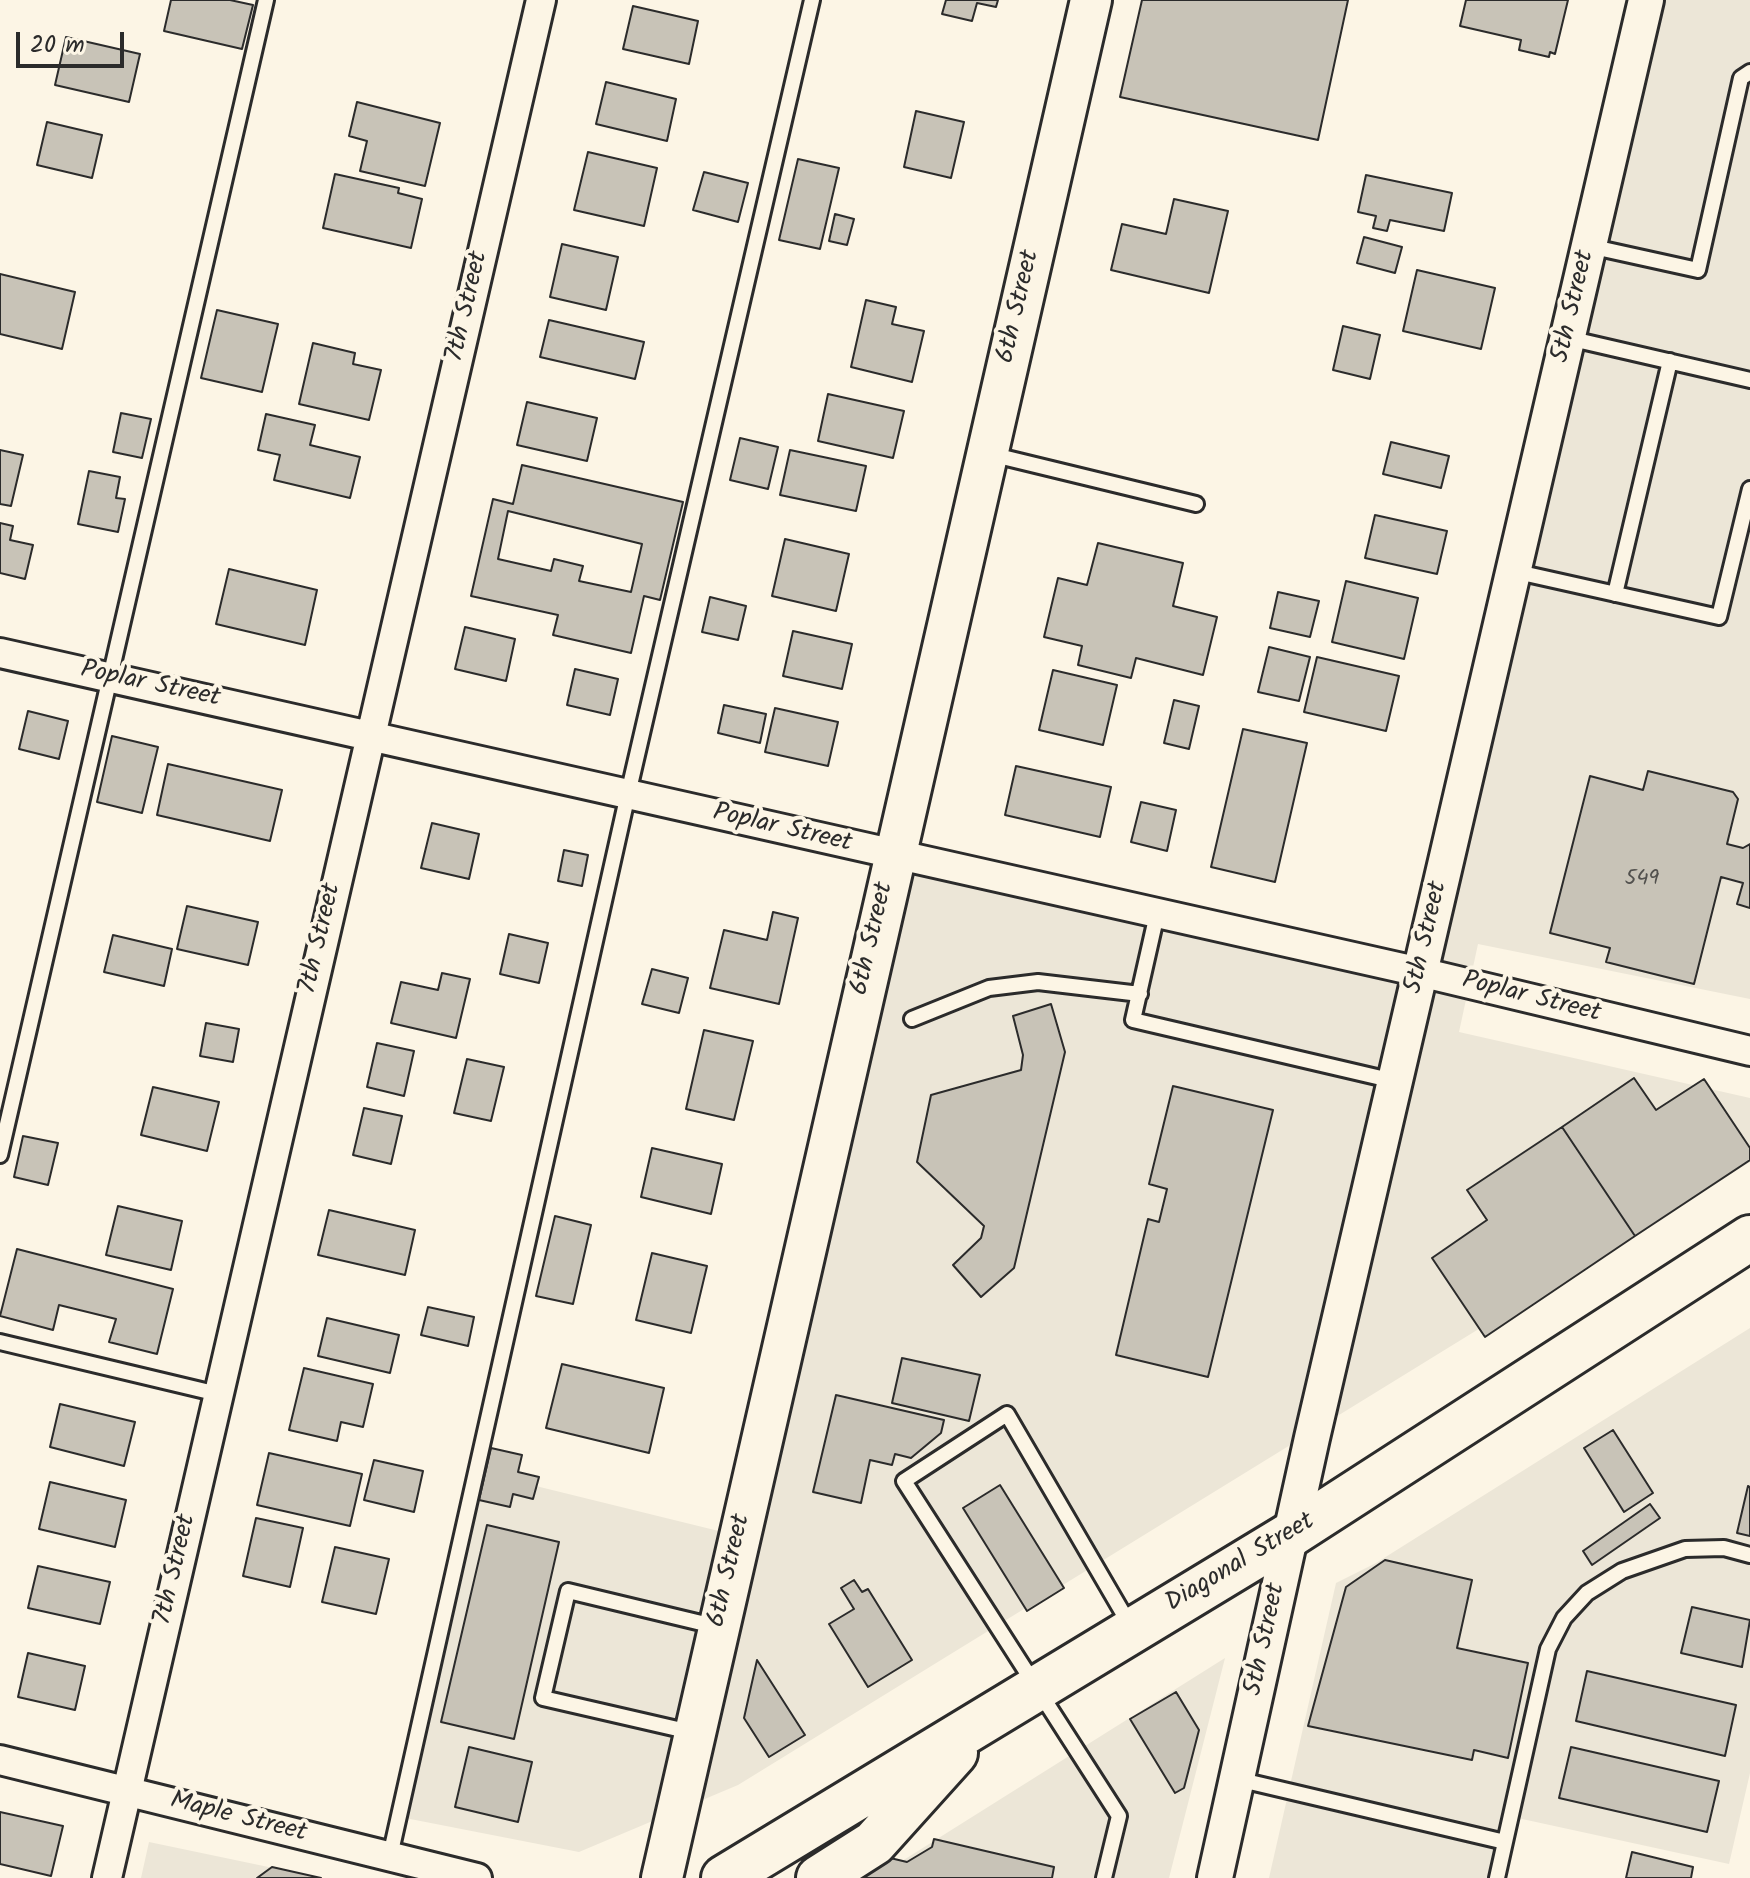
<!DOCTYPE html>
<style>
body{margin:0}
#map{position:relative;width:1750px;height:1878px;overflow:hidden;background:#fcf5e5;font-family:Kalam,sans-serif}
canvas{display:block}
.scale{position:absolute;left:16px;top:32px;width:108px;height:36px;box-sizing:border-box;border:4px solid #2b2b2b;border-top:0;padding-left:10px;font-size:24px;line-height:28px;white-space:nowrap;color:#2b2b2b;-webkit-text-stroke:6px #fcf5e5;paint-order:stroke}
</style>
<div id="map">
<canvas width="1750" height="1878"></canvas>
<div class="scale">20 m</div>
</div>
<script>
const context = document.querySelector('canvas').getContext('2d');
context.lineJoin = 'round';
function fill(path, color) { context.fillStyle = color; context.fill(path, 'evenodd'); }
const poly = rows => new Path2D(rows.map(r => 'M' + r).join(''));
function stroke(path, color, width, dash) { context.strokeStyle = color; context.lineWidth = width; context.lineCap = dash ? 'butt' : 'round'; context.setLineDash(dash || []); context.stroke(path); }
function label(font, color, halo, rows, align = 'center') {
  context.font = font + ' Kalam,sans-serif'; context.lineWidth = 8; context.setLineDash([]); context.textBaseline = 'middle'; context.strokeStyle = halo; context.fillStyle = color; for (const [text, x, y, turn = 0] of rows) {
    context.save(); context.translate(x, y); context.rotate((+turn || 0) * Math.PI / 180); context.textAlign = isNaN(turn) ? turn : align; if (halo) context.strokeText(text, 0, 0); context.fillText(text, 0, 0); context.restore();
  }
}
fill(poly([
 [1646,0,1750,0,1750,999,1478,944,1459,1032,1750,1098,1750,1162,738,1785,579,1852,400,1817,483,1473,739,1536,893,855,1420,972],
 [1750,1328,1750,1773,1729,1864,1513,1817,1499,1878,1269,1878,1336,1583,1376,1563],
 [1225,1658,1169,1878,875,1878],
 [149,1842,321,1878,141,1878]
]), '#ece6d7');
const building = poly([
 [171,0,230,0,253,5,242,49,164,31,171,0],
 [946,0,998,0,996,7,977,3,972,21,942,14,946,0],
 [1142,0,1348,0,1318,140,1120,97,1142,0],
 [1466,0,1568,0,1555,54,1550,52,1549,57,1519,50,1521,40,1460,26,1466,0],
 [633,6,698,21,689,64,623,49,633,6],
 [66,37,140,54,129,102,55,85,66,37],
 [606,82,676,99,667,141,596,124,606,82],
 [357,102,440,123,425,186,360,171,367,141,349,136,357,102],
 [916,111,964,122,951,178,904,167,916,111],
 [47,122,102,135,92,178,37,165,47,122],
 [588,152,657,168,644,226,574,210,588,152],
 [798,159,839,168,820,249,779,240,798,159],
 [704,172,748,183,738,222,693,210,704,172],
 [335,174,399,188,398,193,422,199,411,248,323,228,335,174],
 [1366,175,1452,193,1444,231,1390,220,1387,231,1373,228,1376,216,1358,212,1366,175],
 [1174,199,1228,211,1209,293,1111,270,1122,224,1166,234,1174,199],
 [835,214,854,219,847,245,829,241,835,214],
 [1364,237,1402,247,1395,273,1357,263,1364,237],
 [562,244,618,257,606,310,550,297,562,244],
 [1417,270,1495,288,1481,349,1403,331,1417,270],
 [0,274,75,292,62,349,0,334,0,274],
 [866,300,896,307,892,324,924,331,912,382,851,367,866,300],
 [217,310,278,324,262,392,201,378,217,310],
 [549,320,644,342,635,379,540,357,549,320],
 [1343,326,1380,335,1370,379,1333,370,1343,326],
 [313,343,355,353,353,364,381,370,369,420,299,404,313,343],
 [828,394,904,411,893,458,818,441,828,394],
 [527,402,597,418,587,461,517,445,527,402],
 [121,413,151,419,142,458,113,452,121,413],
 [266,414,315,425,310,445,360,457,350,498,274,480,280,455,258,450,266,414],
 [740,438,778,447,768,489,730,480,740,438],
 [1391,442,1449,456,1441,488,1383,474,1391,442],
 [0,450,23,455,11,506,0,504,0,450],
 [790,450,866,466,856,511,780,495,790,450],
 [522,465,683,502,660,600,644,596,631,653,553,635,558,615,471,596,493,499,513,504,522,465],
 [508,511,642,544,631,592,579,581,583,566,554,559,551,571,498,559,508,511],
 [89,471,120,477,116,498,125,499,118,532,78,524,89,471],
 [1375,515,1447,531,1437,574,1365,558,1375,515],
 [0,523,13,526,10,540,33,545,25,579,0,573,0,523],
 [785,539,849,554,836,611,772,596,785,539],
 [1098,543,1183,563,1173,606,1217,617,1203,675,1136,658,1131,678,1078,665,1082,646,1044,637,1058,578,1087,585,1098,543],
 [229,569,317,590,305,645,216,624,229,569],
 [1346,581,1418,598,1404,659,1332,642,1346,581],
 [1278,592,1319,601,1310,637,1270,628,1278,592],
 [710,597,746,606,738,640,702,632,710,597],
 [465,627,515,639,506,681,455,669,465,627],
 [793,631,852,644,842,689,783,676,793,631],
 [1269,647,1310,657,1299,701,1258,692,1269,647],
 [1317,657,1399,676,1386,731,1304,712,1317,657],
 [575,669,618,679,610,715,567,705,575,669],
 [1053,670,1117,685,1103,745,1039,730,1053,670],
 [1174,700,1199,706,1189,749,1164,743,1174,700],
 [724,705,766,714,760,743,718,733,724,705],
 [775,708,838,722,828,766,765,752,775,708],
 [28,711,68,721,59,759,19,749,28,711],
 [1243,729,1307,743,1275,882,1211,867,1243,729],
 [112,736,158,747,142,813,97,802,112,736],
 [168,764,282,790,270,841,157,815,168,764],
 [1016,766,1111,787,1100,837,1005,815,1016,766],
 [1648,771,1733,792,1738,799,1727,844,1743,848,1750,844,1750,908,1737,904,1743,883,1721,877,1694,984,1606,962,1610,948,1550,933,1590,776,1643,790,1648,771],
 [1141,802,1176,810,1167,851,1131,842,1141,802],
 [432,823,479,834,469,879,421,868,432,823],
 [564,850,588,855,582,886,558,881,564,850],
 [187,906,258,922,248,965,177,949,187,906],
 [773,912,798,918,779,1004,710,988,724,930,767,940,773,912],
 [509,934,548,943,539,983,500,974,509,934],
 [113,935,172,949,164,986,104,972,113,935],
 [652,969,688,978,679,1013,642,1004,652,969],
 [442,973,470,979,456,1038,391,1023,401,982,438,990,442,973],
 [1051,1004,1065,1052,1014,1268,981,1297,953,1265,981,1238,984,1226,917,1162,931,1095,1021,1070,1023,1055,1013,1016,1051,1004],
 [206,1023,239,1029,233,1062,200,1056,206,1023],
 [704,1030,753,1041,734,1120,686,1109,704,1030],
 [377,1043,414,1051,404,1096,367,1087,377,1043],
 [467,1059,504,1067,491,1121,454,1113,467,1059],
 [1634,1078,1656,1110,1704,1079,1750,1148,1750,1160,1635,1236,1562,1127,1634,1078],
 [1173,1086,1273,1110,1208,1377,1116,1355,1148,1219,1159,1222,1167,1189,1149,1184,1173,1086],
 [153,1087,219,1102,207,1151,141,1135,153,1087],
 [364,1108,402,1116,391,1164,353,1155,364,1108],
 [1562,1127,1635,1236,1485,1337,1432,1258,1487,1220,1467,1190,1562,1127],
 [23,1136,58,1143,48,1185,14,1177,23,1136],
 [652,1148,722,1164,711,1214,641,1197,652,1148],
 [118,1206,182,1221,171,1270,106,1255,118,1206],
 [329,1210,415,1230,405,1275,318,1255,329,1210],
 [555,1216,591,1225,573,1304,536,1296,555,1216],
 [17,1249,173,1289,157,1354,109,1342,116,1319,59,1305,53,1330,0,1316,17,1249],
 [652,1253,707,1266,691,1333,636,1320,652,1253],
 [428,1307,474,1317,468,1346,421,1335,428,1307],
 [327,1318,399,1335,390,1373,318,1356,327,1318],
 [902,1358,980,1375,969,1421,892,1403,902,1358],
 [562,1364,664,1388,649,1453,546,1428,562,1364],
 [304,1368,373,1384,363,1427,341,1422,337,1441,289,1430,304,1368],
 [836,1395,944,1420,941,1433,911,1458,895,1454,892,1465,870,1460,861,1503,813,1492,836,1395],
 [60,1404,135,1422,124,1466,50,1447,60,1404],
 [1613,1430,1653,1493,1624,1512,1584,1448,1613,1430],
 [491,1448,522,1455,518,1472,539,1477,533,1499,513,1494,510,1507,479,1500,491,1448],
 [269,1453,362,1474,350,1526,257,1505,269,1453],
 [374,1460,423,1471,414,1512,364,1500,374,1460],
 [50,1482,126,1500,115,1547,39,1529,50,1482],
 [1000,1485,1064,1588,1027,1611,963,1508,1000,1485],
 [1748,1486,1750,1487,1750,1536,1737,1533,1748,1486],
 [1650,1504,1660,1518,1592,1565,1583,1551,1650,1504],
 [256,1518,303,1528,290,1587,243,1576,256,1518],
 [487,1525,559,1542,514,1739,441,1722,487,1525],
 [335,1547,389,1559,376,1614,322,1602,335,1547],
 [1385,1560,1472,1580,1457,1648,1528,1663,1508,1758,1474,1750,1472,1760,1308,1726,1346,1587,1385,1560],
 [38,1566,110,1582,100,1624,28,1608,38,1566],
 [854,1580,862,1592,868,1589,912,1660,868,1687,829,1624,854,1609,841,1588,854,1580],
 [1692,1607,1750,1620,1742,1667,1681,1653,1692,1607],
 [28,1653,85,1666,75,1710,18,1697,28,1653],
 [757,1660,805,1735,769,1757,744,1718,757,1660],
 [1587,1671,1736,1705,1725,1756,1576,1721,1587,1671],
 [1176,1692,1199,1730,1184,1788,1175,1793,1130,1719,1176,1692],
 [469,1747,532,1762,518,1822,455,1807,469,1747],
 [1571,1747,1719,1781,1707,1832,1559,1798,1571,1747],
 [0,1812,63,1826,51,1876,0,1864,0,1812],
 [934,1839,1054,1867,1052,1878,858,1878,886,1857,907,1862,932,1847,934,1839],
 [1632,1852,1693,1867,1691,1878,1626,1878,1632,1852],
 [272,1867,321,1878,257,1878,272,1867]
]);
fill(building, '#c8c3b7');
stroke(building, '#2b2b2b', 2);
const service = poly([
 [1589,246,1698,270,1741,78,1750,72],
 [1568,338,1750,380],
 [990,454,1196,504],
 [1513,571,1719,617,1750,489],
 [1615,594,1670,361],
 [1157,914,1133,1020,1394,1081],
 [912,1019,989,988,1038,982,1140,994],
 [0,1155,266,0],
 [0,1342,218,1394],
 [695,1733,543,1698,568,1591,718,1627],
 [1237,1779,1505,1842],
 [390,1856,628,794,812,0],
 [1104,1878,1119,1816,904,1481,1007,1414,1131,1627],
 [1497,1878,1548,1649,1564,1618,1587,1593,1622,1571,1685,1549,1724,1548,1750,1555]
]);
const minor = poly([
 [0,653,1420,972,1750,1051],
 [0,1760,477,1878],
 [107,1878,541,0]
]);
const tertiary = poly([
 [1215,1878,1312,1438,1646,0]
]);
const secondary = poly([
 [662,1878,1091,0]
]);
const primary = poly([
 [724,1878,1290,1535,1750,1238],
 [819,1878,874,1843,955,1753]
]);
stroke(service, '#2b2b2b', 20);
stroke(minor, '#2b2b2b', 34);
stroke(tertiary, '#2b2b2b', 40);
stroke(secondary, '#2b2b2b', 46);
stroke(primary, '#2b2b2b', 50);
stroke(service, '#fcf5e5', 14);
stroke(minor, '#fcf5e5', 28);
stroke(tertiary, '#fcf5e5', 34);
stroke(secondary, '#fcf5e5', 40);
stroke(primary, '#fcf5e5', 44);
label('22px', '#52514e', null, [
 ["549",1642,880]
]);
label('26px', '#2b2b2b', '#fcf5e5', [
 ["7th Street",469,307,-77],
 ["6th Street",1020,307,-77],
 ["5th Street",1575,307,-77],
 ["Poplar Street",150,686,12],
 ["Poplar Street",782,830,13],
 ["5th Street",1428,938,-77],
 ["7th Street",322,939,-77],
 ["6th Street",874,939,-77],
 ["Poplar Street",1531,999,14],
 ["Diagonal Street",1241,1564,-31],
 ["7th Street",177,1570,-77],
 ["6th Street",731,1571,-77],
 ["5th Street",1267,1640,-78],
 ["Maple Street",238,1819,14]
]);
</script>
